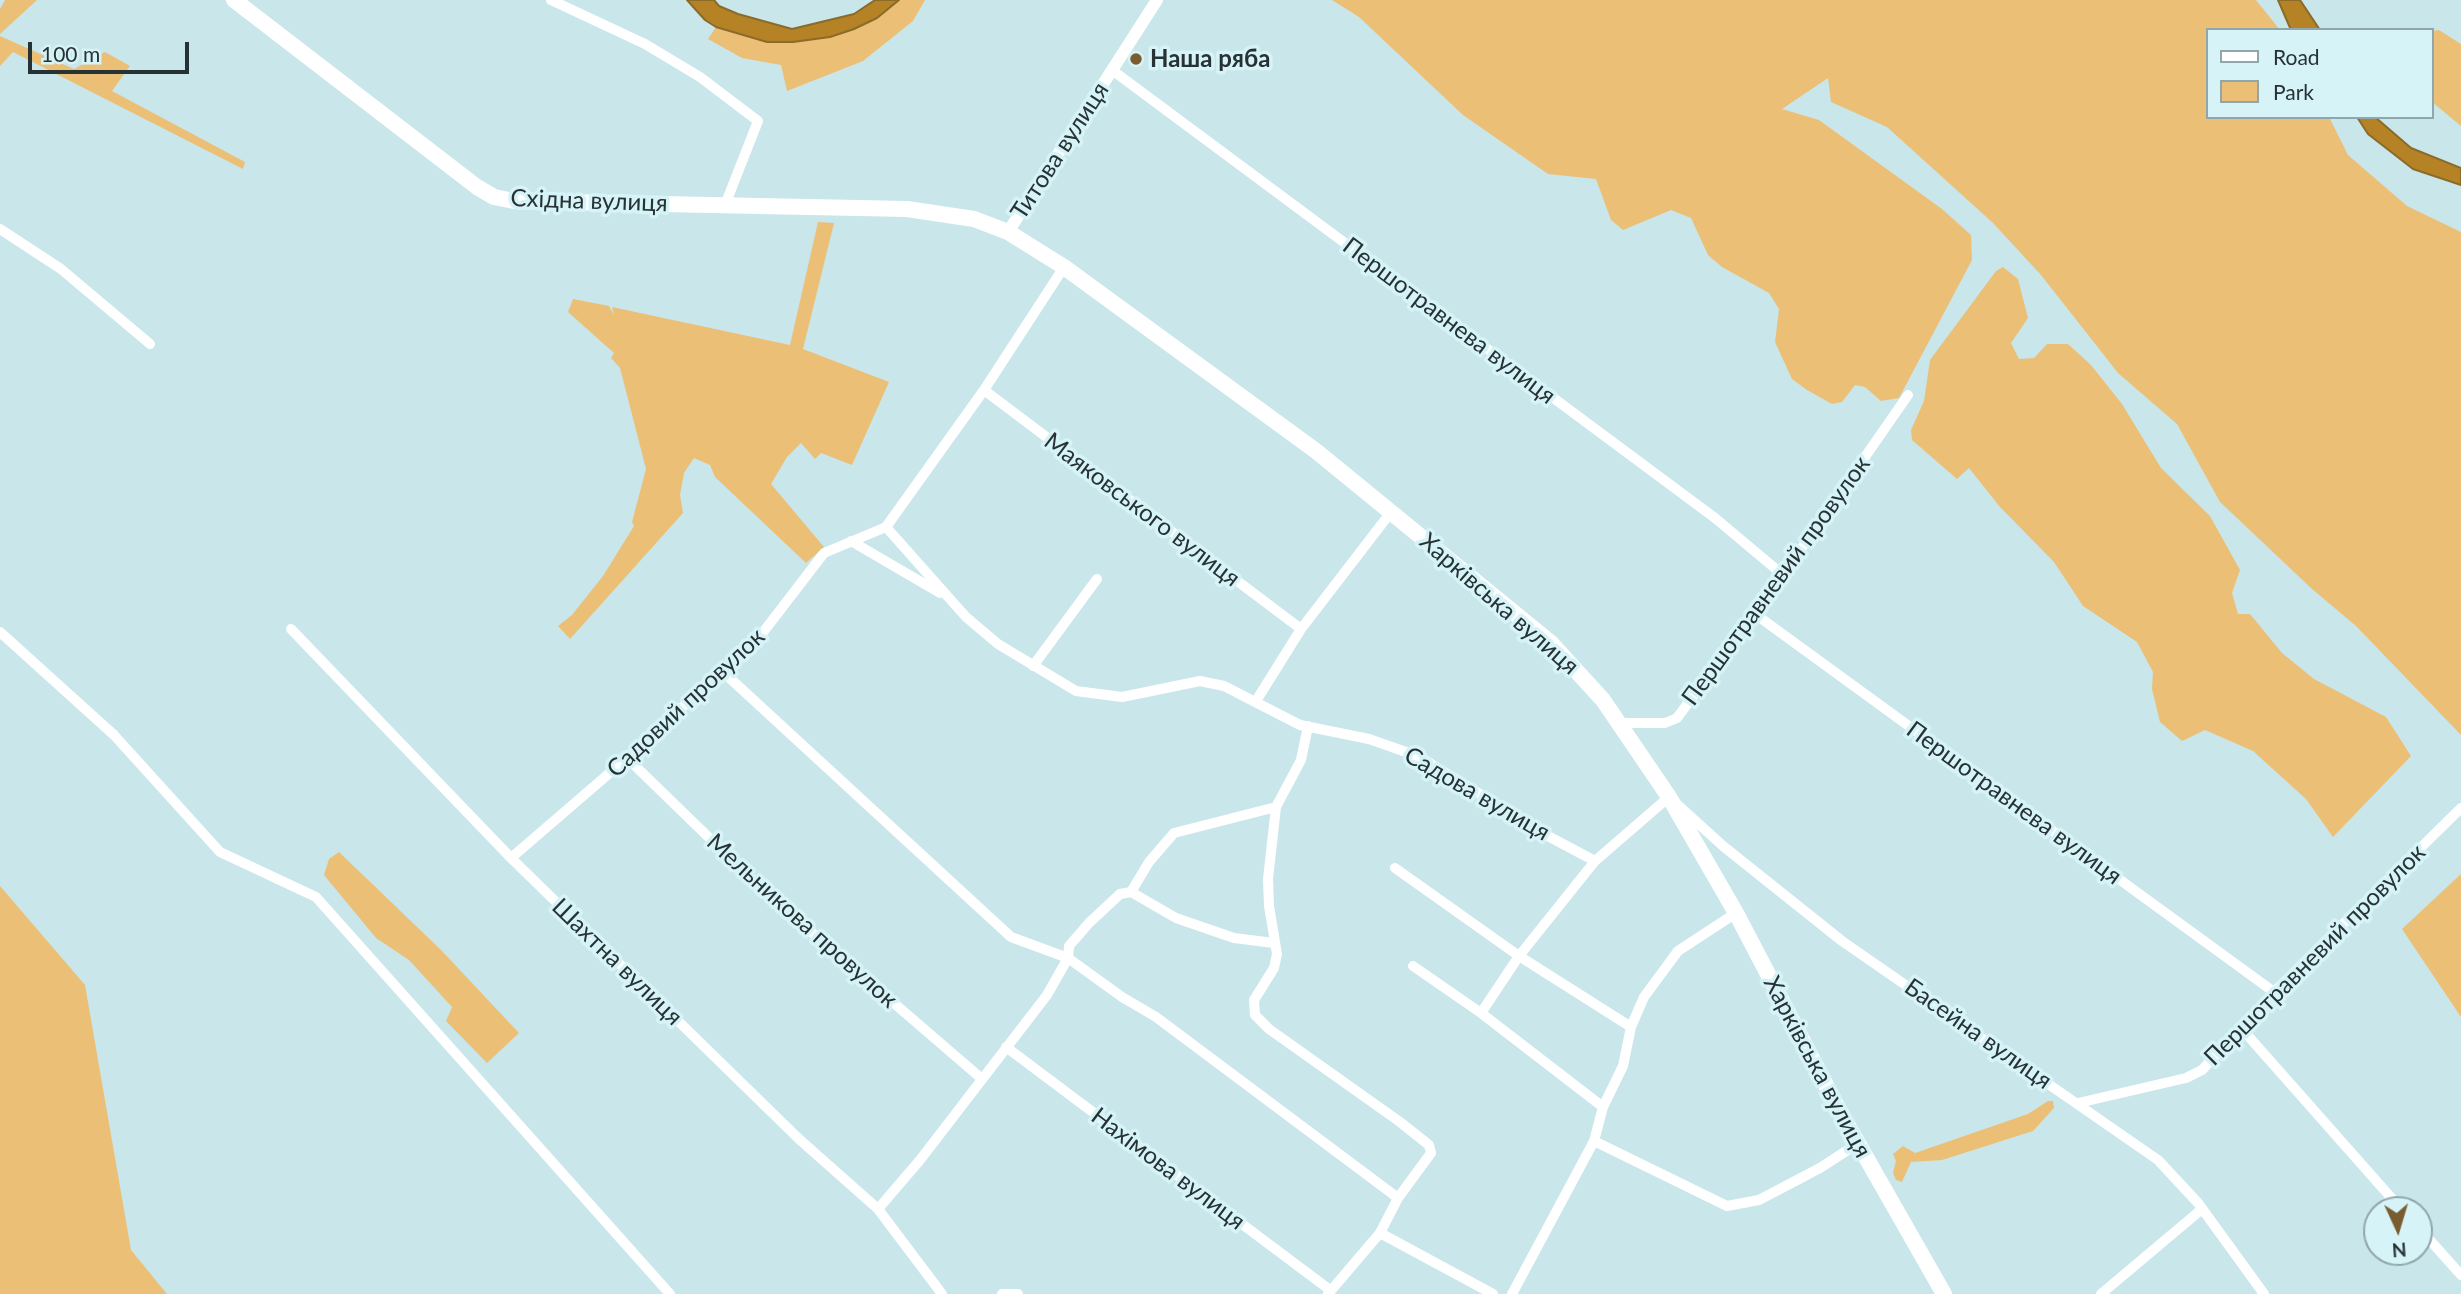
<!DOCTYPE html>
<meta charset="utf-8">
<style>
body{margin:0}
#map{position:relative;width:2461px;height:1294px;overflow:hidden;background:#c9e6ea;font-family:Lato,sans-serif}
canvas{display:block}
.legend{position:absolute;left:2206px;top:28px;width:228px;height:91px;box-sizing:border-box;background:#d6f3f8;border:2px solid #90a6aa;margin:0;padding:9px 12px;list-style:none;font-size:21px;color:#273234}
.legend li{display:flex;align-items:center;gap:14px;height:35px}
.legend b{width:35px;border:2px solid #90a6aa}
.north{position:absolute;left:2363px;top:1196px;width:70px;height:70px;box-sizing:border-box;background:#d6f3f8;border:2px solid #90a6aa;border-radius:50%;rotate:176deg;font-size:19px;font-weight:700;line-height:28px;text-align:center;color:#273234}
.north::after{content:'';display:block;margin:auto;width:24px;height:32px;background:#795d30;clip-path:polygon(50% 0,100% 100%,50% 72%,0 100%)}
.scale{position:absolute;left:28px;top:42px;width:161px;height:32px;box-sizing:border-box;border:4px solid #273234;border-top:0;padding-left:9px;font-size:21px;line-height:24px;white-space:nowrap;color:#273234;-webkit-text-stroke:5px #d6f3f8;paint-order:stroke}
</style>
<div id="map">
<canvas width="2461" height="1294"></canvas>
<ul class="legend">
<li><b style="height:9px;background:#fff"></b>Road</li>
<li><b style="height:19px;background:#ecbf76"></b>Park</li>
</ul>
<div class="north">N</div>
<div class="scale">100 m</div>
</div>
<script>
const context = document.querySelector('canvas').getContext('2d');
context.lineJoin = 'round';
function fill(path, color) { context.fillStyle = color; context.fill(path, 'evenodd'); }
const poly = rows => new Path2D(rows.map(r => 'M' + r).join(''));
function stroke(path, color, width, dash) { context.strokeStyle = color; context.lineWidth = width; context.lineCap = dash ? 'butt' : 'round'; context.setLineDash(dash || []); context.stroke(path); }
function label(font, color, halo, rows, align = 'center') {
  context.font = font + ' Lato,sans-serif'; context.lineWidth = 7; context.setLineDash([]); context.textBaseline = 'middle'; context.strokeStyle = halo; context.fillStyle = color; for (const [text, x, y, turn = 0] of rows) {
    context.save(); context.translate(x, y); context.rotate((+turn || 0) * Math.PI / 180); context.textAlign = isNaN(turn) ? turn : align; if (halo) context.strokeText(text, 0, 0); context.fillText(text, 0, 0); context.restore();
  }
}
fill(poly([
 [5,0,37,0,0,34,0,9],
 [899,0,925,0,913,21,863,61,787,91,781,65,742,58,708,39,716,27,767,42,830,37,877,18],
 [1332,0,2256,0,2280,30,2207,30,2207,117,2329,117,2348,155,2407,206,2461,232,2461,735,2356,626,2311,588,2220,502,2177,424,2118,373,2041,275,1993,223,1887,127,1831,102,1828,78,1782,109,1819,120,1942,209,1971,235,1972,260,1899,398,1881,401,1865,387,1855,385,1842,402,1832,404,1807,390,1792,379,1775,342,1779,309,1769,293,1722,267,1708,255,1691,218,1671,210,1623,230,1611,220,1596,179,1548,174,1463,115,1359,17],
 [2439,30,2461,44,2461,126,2431,101,2431,31],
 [0,36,74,69,105,52,130,66,112,91,245,162,243,169,13,52,0,66],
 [818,222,834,223,803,349,889,382,852,465,821,453,815,459,801,443,787,457,771,484,824,547,806,563,715,477,710,465,694,458,684,473,680,495,683,513,570,639,558,626,572,615,603,576,634,526,632,522,646,469,620,368,611,358,614,353,568,312,573,299,609,306,614,315,612,307,790,345],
 [2003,267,2018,279,2028,318,2011,343,2019,359,2034,358,2047,344,2068,344,2091,365,2122,404,2161,468,2210,516,2240,570,2232,593,2238,614,2250,614,2282,653,2314,679,2386,717,2411,756,2333,837,2306,799,2253,751,2205,730,2182,741,2160,722,2152,689,2153,672,2137,642,2083,606,2054,562,2000,507,1969,468,1957,479,1912,440,1911,430,1924,401,1930,360,1996,271],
 [339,852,441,950,519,1033,487,1063,446,1021,452,1007,409,960,376,938,324,875,329,859],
 [2461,874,2461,1017,2402,929],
 [0,886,85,985,131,1250,167,1294,0,1294],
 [2048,1101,2053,1101,2054,1108,2033,1131,1942,1160,1911,1162,1902,1182,1896,1180,1893,1173,1896,1161,1893,1154,1903,1146,1915,1153,2028,1114]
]), '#ecbf76');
const water = poly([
 [687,0,714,0,719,6,738,14,792,29,854,14,875,0,899,0,877,18,854,29,830,37,793,42,767,42,716,27,705,20,687,0],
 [2278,0,2300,0,2320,30,2291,30,2278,0],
 [2357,117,2375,117,2411,148,2461,168,2461,185,2413,169,2368,134,2357,117]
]);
fill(water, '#b58325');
stroke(water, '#8a6b2a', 2);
stroke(poly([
 [551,0,645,44,700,77,758,121,725,205],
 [1112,70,1715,518,1783,575],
 [0,229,61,269,150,344],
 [984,390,1301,629],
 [886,527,966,617,998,644,1076,691,1122,697,1200,681,1224,686,1300,725,1369,739,1420,757,1546,835,1595,861],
 [886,527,984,390,1064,267],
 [851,541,940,593],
 [1755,614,2274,992],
 [291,629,511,858,799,1139,878,1209,942,1294],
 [0,632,114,735,220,852,316,897,670,1294],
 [1033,666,1097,579],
 [722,671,1011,937,1068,958,1122,997,1156,1017,1398,1198],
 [1256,701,1301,629,1391,512],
 [1620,723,1665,723,1677,718,1783,575,1908,395],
 [627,758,766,893,982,1079],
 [1276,807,1268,879,1269,906,1277,954,1274,968,1254,1000,1255,1015,1269,1029,1400,1122,1429,1145,1431,1153,1398,1198,1380,1233,1328,1294],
 [511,858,627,758,761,635,824,553,886,527],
 [1395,868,1519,956,1631,1027],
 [1131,892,1176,918,1234,938,1274,943],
 [1413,966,1481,1013,1603,1107],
 [1481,1013,1519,956,1595,861,1669,797,1723,846,1842,941,2158,1160,2198,1203,2264,1294],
 [2242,1029,2402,1210],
 [1006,1047,1330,1290],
 [2078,1103,2186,1078,2202,1070,2274,992,2461,808],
 [1594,1141,1727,1206,1759,1200,1820,1168,1857,1144],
 [878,1209,920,1160,1047,995,1068,958,1069,946,1089,923,1120,894,1131,892,1149,862,1174,833,1276,807,1301,760,1308,726],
 [2419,1228,2461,1275],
 [1380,1233,1493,1294],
 [1002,1294,1018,1294],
 [1512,1294,1594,1141,1603,1107,1623,1066,1631,1027,1644,997,1678,951,1736,913],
 [2101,1294,2202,1209]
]), '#fff', 10);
stroke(poly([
 [1008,232,1157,0]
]), '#fff', 12);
stroke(poly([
 [234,0,477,187,494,197,514,201,907,209,974,219,1008,232,1064,267,1316,451,1551,643,1603,700,1669,797,1736,913,1839,1110,1944,1294]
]), '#fff', 16);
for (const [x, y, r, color] of [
 [1136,59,7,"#795d30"]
]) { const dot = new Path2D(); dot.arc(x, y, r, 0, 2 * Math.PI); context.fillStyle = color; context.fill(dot); stroke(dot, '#d6f3f8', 2.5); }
label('bold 24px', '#273234', '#d6f3f8', [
 ["Наша ряба",1150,59]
], 'left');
label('24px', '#273234', '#d6f3f8', [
 ["Титова вулиця",1060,151,-57],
 ["Східна вулиця",589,201,2],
 ["Першотравнева вулиця",1449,321,37],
 ["Маяковського вулиця",1142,510,37],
 ["Першотравневий провулок",1776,581,-54],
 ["Харківська вулиця",1499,604,41],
 ["Садовий провулок",686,703,-43],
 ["Садова вулиця",1477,794,30],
 ["Першотравнева вулиця",2014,803,36],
 ["Мельникова провулок",802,921,42],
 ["Першотравневий провулок",2315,955,-45],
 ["Шахтна вулиця",617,962,44],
 ["Басейна вулиця",1978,1034,35],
 ["Харківська вулиця",1817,1067,62],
 ["Нахімова вулиця",1168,1169,37]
]);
</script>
